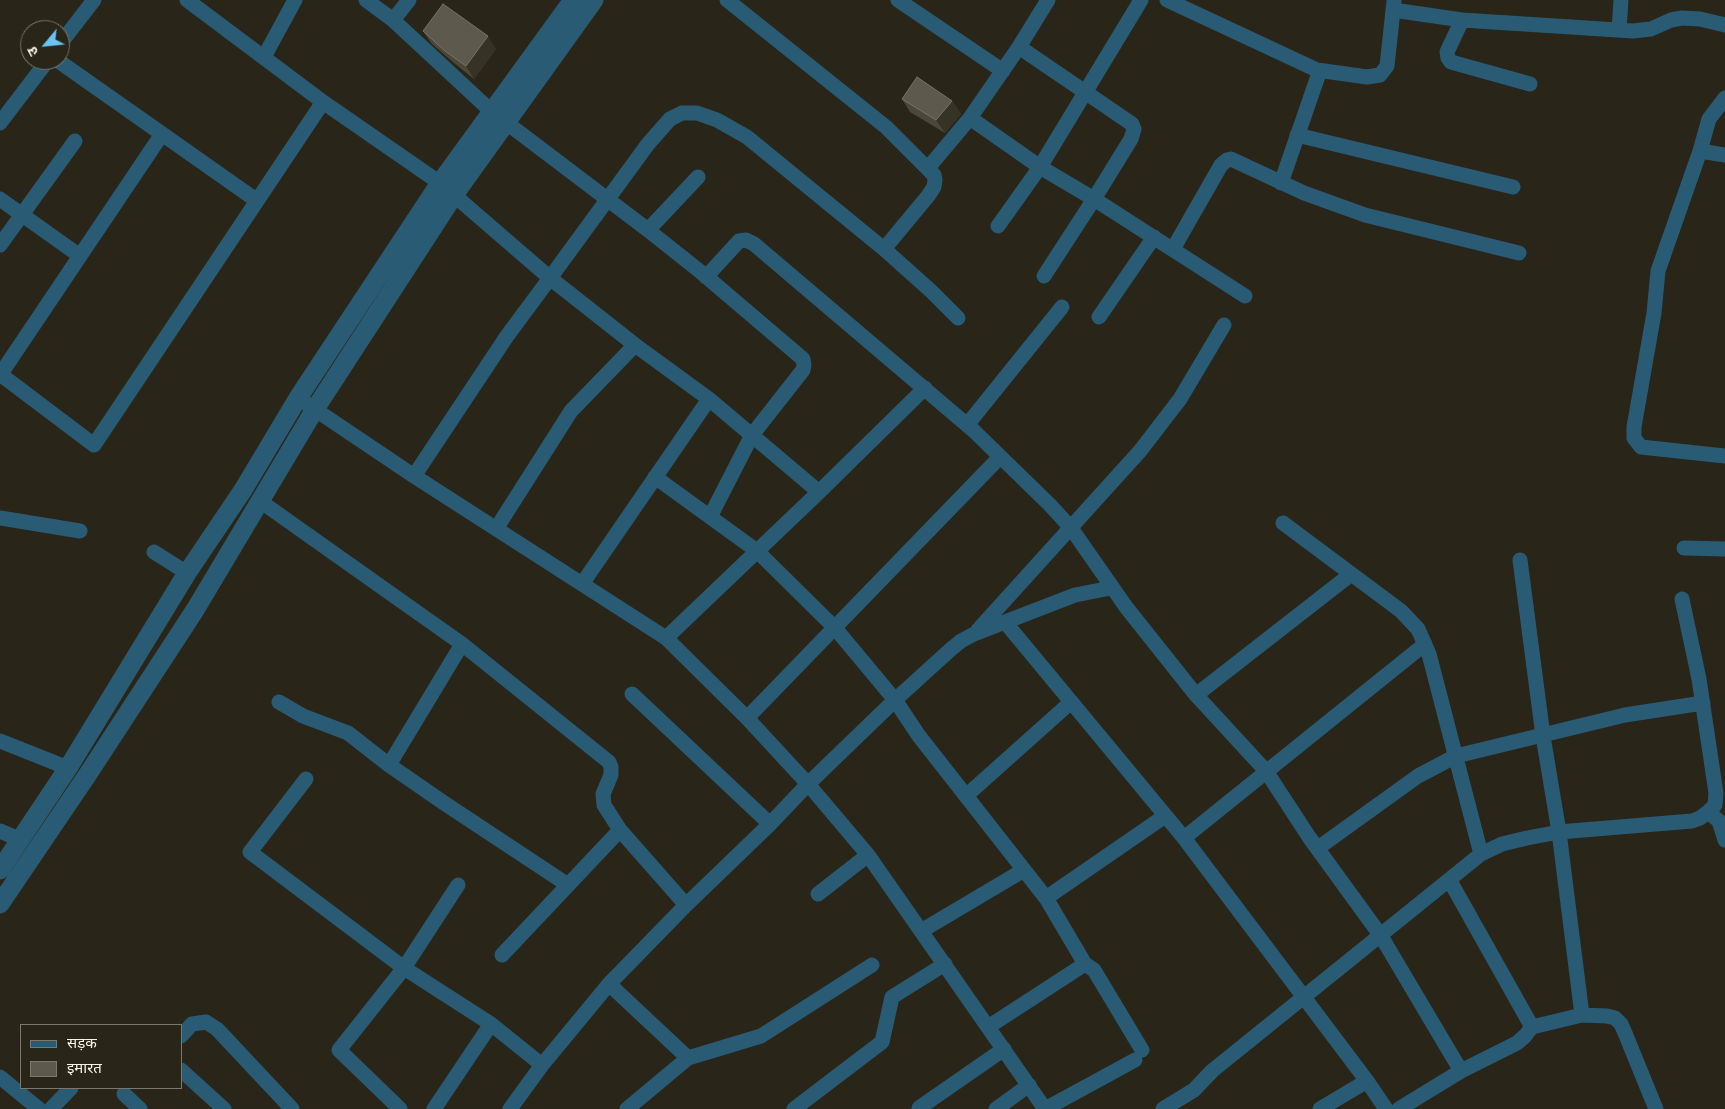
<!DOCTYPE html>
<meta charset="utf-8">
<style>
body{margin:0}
#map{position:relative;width:1725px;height:1109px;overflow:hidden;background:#292519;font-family:"PT Sans","Noto Sans Devanagari",sans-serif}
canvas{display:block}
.legend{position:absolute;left:20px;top:1024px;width:162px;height:65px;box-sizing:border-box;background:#292519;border:1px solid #7b786d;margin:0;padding:6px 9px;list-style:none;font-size:15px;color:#f7f4ec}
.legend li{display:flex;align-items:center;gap:10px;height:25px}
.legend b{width:25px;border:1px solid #7b786d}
.north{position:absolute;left:20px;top:20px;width:50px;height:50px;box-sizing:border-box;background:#292519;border:1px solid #7b786d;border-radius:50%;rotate:242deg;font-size:14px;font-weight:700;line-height:20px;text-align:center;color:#f7f4ec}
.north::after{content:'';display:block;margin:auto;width:18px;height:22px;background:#6ac3f1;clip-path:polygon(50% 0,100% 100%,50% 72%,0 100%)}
</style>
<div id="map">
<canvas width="1725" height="1109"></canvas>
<ul class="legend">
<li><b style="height:6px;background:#2a5b74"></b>सड़क</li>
<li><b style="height:14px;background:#5d5a4d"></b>इमारत</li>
</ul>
<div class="north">उ</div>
</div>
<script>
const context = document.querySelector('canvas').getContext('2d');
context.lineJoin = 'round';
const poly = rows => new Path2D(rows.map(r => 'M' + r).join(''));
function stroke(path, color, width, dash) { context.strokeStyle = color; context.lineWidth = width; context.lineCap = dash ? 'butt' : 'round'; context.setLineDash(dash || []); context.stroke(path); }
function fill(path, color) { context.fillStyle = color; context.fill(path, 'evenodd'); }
stroke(poly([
 [187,0,323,102,440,183,550,278,507,336,414,476],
 [366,0,393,20,409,0],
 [727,0,886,127,934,175,935,180,934,187,928,196,884,249],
 [898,0,1003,71],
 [1167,0,1317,70,1318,76,1281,183],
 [1393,10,1462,20,1633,31,1651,29,1671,20,1682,18,1700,19,1725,25],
 [393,20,491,111,648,230,702,273,803,359,804,365,803,370,752,435,710,517],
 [1462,20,1447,52,1448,58,1451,62,1530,84],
 [1619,30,1621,0],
 [60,44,94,0],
 [1019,47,1132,124,1134,129,1131,139,1094,199,1044,276],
 [264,57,295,0],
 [57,60,256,200],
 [1317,70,1367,77,1380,75,1387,66,1394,1],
 [1725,98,1709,119,1700,151,1658,271,1654,313,1634,427,1634,438,1641,447,1725,456],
 [970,118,1040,167,1094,199,1245,296],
 [0,123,48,60],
 [1297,135,1513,187],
 [1700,151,1725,155],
 [928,168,970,118,1019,47,1048,0],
 [0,199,80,256],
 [998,226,1040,167,1141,0],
 [648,230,698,177],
 [0,245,75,141],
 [1173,249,1221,165,1227,160,1231,159,1304,193,1365,215,1519,253],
 [706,277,739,241,746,240,754,244,973,430,1050,505,1071,528,1126,607,1196,695,1266,771,1309,837,1381,936,1461,1071],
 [1099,317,1154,237],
 [0,374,94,445,323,102],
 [0,375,162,134],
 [298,398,414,476,666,638,747,718,808,784,868,855,1045,1109],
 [709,399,819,492],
 [967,425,1062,307],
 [655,477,757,551,835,628,895,700,919,736,1046,898,1085,964,1094,970,1142,1050],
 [260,501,462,644,609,762,611,767,611,775,603,794,604,805,620,830],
 [0,518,80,531],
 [1283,523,1401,611,1418,629,1429,654,1481,854],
 [496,529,571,411,635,345],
 [1684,548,1725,549],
 [154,552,187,573],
 [1520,560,1543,736,1559,832,1582,1015],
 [582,584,709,399,635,345,550,278,648,144,670,119,682,113,697,113,717,120,747,137,884,249,931,291,958,318],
 [1005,622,1184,838],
 [978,630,1140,451,1180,399,1224,325],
 [666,638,819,492,925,388],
 [632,694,770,824],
 [1196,695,1350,575],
 [279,702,303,716,348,733,389,765,444,803,568,885],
 [747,718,1000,457],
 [0,741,68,768],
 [389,765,462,644],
 [306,779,250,852,404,968,339,1050,400,1109],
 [967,795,1071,702],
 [1708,812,1719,821,1725,840],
 [0,831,21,840],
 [1318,848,1418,776,1456,756,1625,715,1703,703],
 [1450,881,1532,1027,1582,1015,1607,1016,1615,1018,1621,1024,1625,1033,1656,1109],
 [458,885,404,968,491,1024,542,1065],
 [818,894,868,855],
 [1046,898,1165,816],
 [921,931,1024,870],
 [502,955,620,830,686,905],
 [609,984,688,1058,627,1109],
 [988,1027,1085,964],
 [181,1036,192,1024,206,1022,217,1029,292,1109],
 [688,1058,761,1036,872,965],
 [181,1070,224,1109],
 [0,1077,39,1109],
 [124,1094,140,1109],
 [51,1109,71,1088],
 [434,1109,491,1024],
 [510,1109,542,1065,609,984,686,905,770,824,808,784,895,700,950,650,961,641,974,634,1005,622,1075,595,1111,588],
 [794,1109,882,1042,892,997,945,964],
 [920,1109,919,1108,1004,1049],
 [996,1109,1029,1085],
 [1045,1109,1135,1060],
 [1163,1109,1194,1090,1212,1071,1481,854,1502,844,1527,838,1559,832,1692,821,1700,818,1708,812,1715,805,1716,793,1699,679,1682,599],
 [1320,1109,1367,1081],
 [1386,1109,1367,1081,1184,838,1425,644],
 [1399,1109,1461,1071,1517,1043,1525,1036,1532,1027]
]), '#2a5b74', 15);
stroke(poly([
 [0,870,68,768,187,573,243,490,298,398,440,183,573,0],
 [0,904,88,774,195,610,315,409,454,195,594,0]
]), '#2a5b74', 19);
fill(poly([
 [423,31,496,49,474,79,454,63,432,44],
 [902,99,952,101,961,114,945,133,910,112]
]), '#4b473a');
fill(poly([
 [488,36,496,49,474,79,466,66],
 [952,101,961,114,945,133,936,120]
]), '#363225');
const building = poly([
 [443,4,488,36,466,66,445,51,423,31,443,4],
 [917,77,952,101,936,120,902,99,917,77]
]);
fill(building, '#5d5a4d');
stroke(building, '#767266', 1);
</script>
